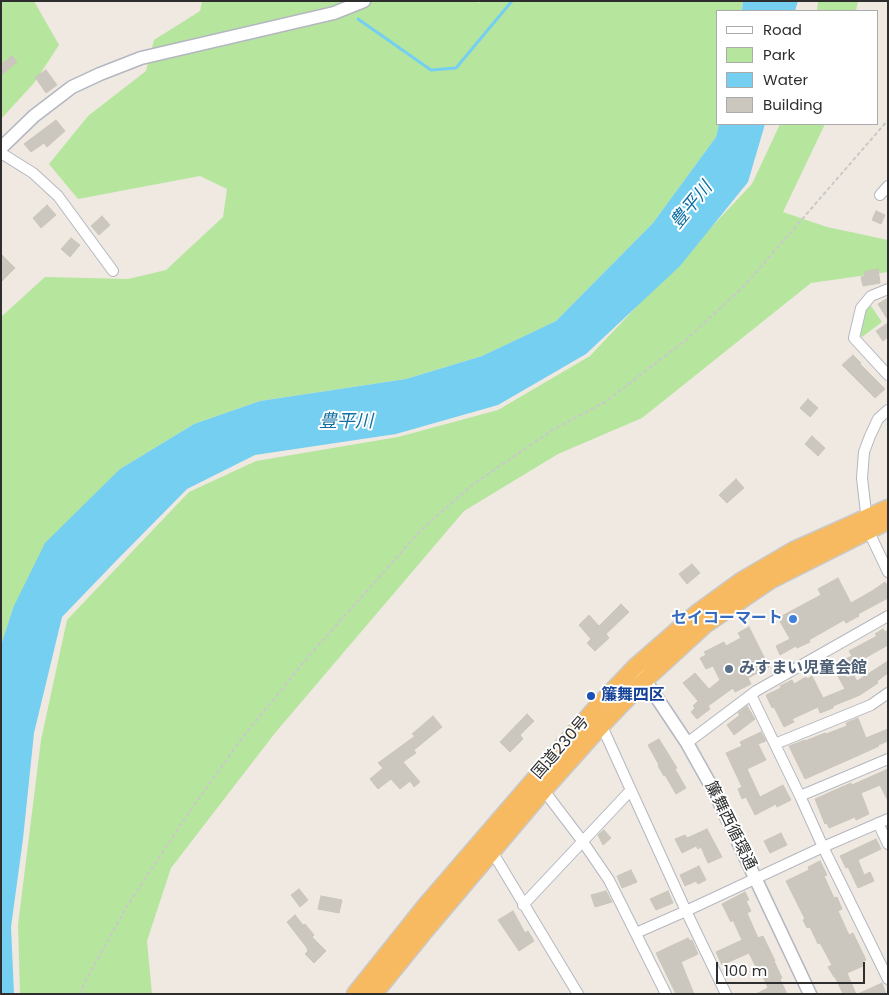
<!DOCTYPE html>
<meta charset="utf-8">
<style>
body{margin:0}
#map{position:relative;width:889px;height:995px;overflow:hidden;background:#efe9e1;font-family:Poppins,sans-serif}
canvas{display:block}
.frame{position:absolute;inset:0;border:2px solid #2e2e2e;pointer-events:none}
.legend{position:absolute;left:716px;top:10px;width:162px;height:115px;box-sizing:border-box;background:#fff;border:1px solid #ababab;margin:0;padding:6px 9px;list-style:none;font-size:15px;color:#2e2e2e}
.legend li{display:flex;align-items:center;gap:10px;height:25px}
.legend b{width:25px;border:1px solid #ababab}
.scale{position:absolute;left:716px;top:962px;width:149px;height:22px;box-sizing:border-box;border:2px solid #2e2e2e;border-top:0;padding-left:6px;font-size:15px;line-height:18px;white-space:nowrap;color:#2e2e2e;-webkit-text-stroke:4px #fff;paint-order:stroke}
</style>
<div id="map">
<canvas width="889" height="995"></canvas>
<div class="frame"></div>
<ul class="legend">
<li><b style="height:6px;background:#fff"></b>Road</li>
<li><b style="height:14px;background:#b6e59e"></b>Park</li>
<li><b style="height:14px;background:#75cff0"></b>Water</li>
<li><b style="height:14px;background:#cbc7bf"></b>Building</li>
</ul>
<div class="scale">100 m</div>
</div>
<script>
const context = document.querySelector('canvas').getContext('2d');
context.lineJoin = 'round';
function fill(path, color) { context.fillStyle = color; context.fill(path, 'evenodd'); }
const poly = rows => new Path2D(rows.map(r => 'M' + r).join(''));
function stroke(path, color, width, dash) { context.strokeStyle = color; context.lineWidth = width; context.lineCap = dash ? 'butt' : 'round'; context.setLineDash(dash || []); context.stroke(path); }
function label(font, color, halo, rows, align = 'center') {
  context.font = font + ' Poppins,"Noto Sans JP",sans-serif'; context.lineWidth = 4; context.setLineDash([]); context.textBaseline = 'middle'; context.strokeStyle = halo; context.fillStyle = color; for (const [text, x, y, turn = 0] of rows) {
    context.save(); context.translate(x, y); context.rotate((+turn || 0) * Math.PI / 180); context.textAlign = isNaN(turn) ? turn : align; if (halo) context.strokeText(text, 0, 0); context.fillText(text, 0, 0); context.restore();
  }
}
fill(poly([
 [1,1,34,1,59,45,34,83,1,119],
 [202,1,477,1,479,3,481,1,743,1,742,11,718,11,718,124,719,124,716,137,653,223,556,321,482,356,406,379,260,401,194,424,120,469,13,608,1,645,1,317,45,277,128,279,166,270,223,217,227,189,200,176,78,199,49,164,88,116,146,71,154,40,200,11],
 [818,1,858,1,856,11,817,11],
 [780,124,825,124,783,212,827,227,888,240,888,272,811,283,642,418,558,454,464,511,275,733,171,868,147,941,152,994,20,994,18,925,41,740,67,620,189,492,256,461,398,437,498,410,590,356,752,184],
 [871,306,882,322,862,337,861,335,864,310]
]), '#b6e59e');
fill(poly([
 [743,1,798,1,795,11,742,11],
 [719,124,765,124,748,182,680,266,586,354,498,405,396,434,255,455,187,489,114,563,62,617,34,733,23,839,11,927,14,994,1,994,1,645,13,608,45,543,120,469,194,424,260,401,406,379,482,356,556,321,653,223,716,137]
]), '#75cff0');
stroke(poly([
 [358,19,431,70,456,68,512,1]
]), '#75cff0', 3);
const building = poly([
 [12,56,17,62,1,75,1,65,12,56],
 [46,70,57,85,46,93,35,77,46,70],
 [56,120,65,131,47,147,44,143,31,152,24,144,56,120],
 [47,205,56,215,41,228,33,218,47,205],
 [876,211,885,215,881,224,872,220,876,211],
 [102,216,110,225,99,235,91,226,102,216],
 [71,238,80,245,70,257,61,249,71,238],
 [1,254,15,268,1,282,1,254],
 [878,269,880,283,863,286,861,277,865,276,864,272,878,269],
 [888,298,888,320,878,304,888,298],
 [888,323,888,337,883,341,876,331,888,323],
 [853,355,861,363,860,364,885,389,875,398,842,365,853,355],
 [808,399,818,408,810,417,800,408,808,399],
 [812,436,825,448,818,456,805,444,812,436],
 [736,479,744,488,727,503,719,495,736,479],
 [692,564,700,573,687,584,679,574,692,564],
 [838,578,851,603,872,591,885,582,888,587,888,598,858,614,859,616,846,623,844,620,809,640,810,642,797,648,796,646,780,655,776,646,790,639,778,618,821,595,818,589,838,578],
 [621,604,629,612,606,634,609,638,595,651,587,643,591,639,579,625,589,615,599,626,621,604],
 [749,627,769,667,748,678,751,684,735,692,733,688,708,706,710,709,697,719,691,712,695,708,693,706,698,701,683,683,695,673,709,689,720,680,713,666,706,669,700,658,706,655,704,652,724,642,726,646,741,638,738,633,749,627],
 [883,629,885,632,888,630,888,645,849,667,857,681,888,661,888,673,877,681,878,683,860,695,833,706,833,708,820,713,818,707,792,719,794,722,784,727,774,707,772,708,766,695,781,688,780,686,792,680,794,684,806,677,807,679,812,676,823,698,845,689,833,667,838,665,837,663,852,656,849,651,877,636,875,634,883,629],
 [747,706,755,719,734,735,727,725,740,715,738,713,747,706],
 [527,714,534,721,520,735,523,739,510,752,500,742,527,714],
 [433,716,442,727,414,750,416,753,403,762,420,782,414,787,410,781,400,789,391,779,378,789,370,779,383,768,378,763,415,736,412,734,433,716],
 [858,718,866,738,888,729,888,741,878,745,879,746,857,756,805,779,789,746,805,740,805,741,825,733,826,734,847,726,846,723,858,718],
 [761,732,766,741,758,744,766,760,747,769,760,797,783,785,791,800,777,807,776,804,755,815,746,797,742,799,738,789,742,787,726,753,742,746,740,742,761,732],
 [659,739,677,768,675,769,686,788,676,794,665,775,664,776,658,766,659,765,648,745,659,739],
 [888,769,888,801,880,785,861,793,869,814,856,820,855,817,829,828,827,823,825,824,815,799,851,783,852,785,888,769],
 [707,829,722,857,708,863,701,847,698,849,696,846,682,853,675,839,685,835,687,838,707,829],
 [604,830,611,838,603,845,598,835,604,830],
 [781,833,787,845,770,853,764,841,781,833],
 [876,839,881,849,858,860,864,875,870,872,874,881,858,888,848,867,846,868,840,856,876,839],
 [820,861,827,875,824,876,834,898,837,897,842,909,838,911,849,935,853,933,866,960,862,962,863,966,847,973,856,994,843,994,835,977,834,977,828,967,832,965,820,943,818,944,810,927,807,928,803,920,805,919,786,881,809,870,808,867,820,861],
 [699,866,706,880,698,884,696,881,685,886,680,875,699,866],
 [631,870,637,882,622,888,617,876,631,870],
 [299,889,308,900,300,907,291,895,299,889],
 [606,891,612,902,595,907,591,895,606,891],
 [668,891,673,903,656,910,650,899,668,891],
 [745,892,749,900,746,901,751,911,747,913,758,938,763,936,775,961,774,961,782,978,780,979,787,994,756,994,768,988,759,968,757,969,749,953,722,965,716,952,742,940,733,920,731,922,722,904,745,892],
 [321,896,342,900,339,913,318,909,321,896],
 [513,911,525,933,528,931,534,941,519,951,498,920,513,911],
 [295,915,303,925,305,924,314,935,312,937,326,951,314,963,305,954,308,951,307,949,307,948,287,922,295,915],
 [688,938,690,941,692,940,698,954,681,962,694,994,676,994,656,953,688,938],
 [882,983,886,994,858,994,882,983]
]);
fill(building, '#cbc7bf');
stroke(building, '#cbc5ba', 1);
const minor = poly([
 [1,153,33,173,58,196,113,271],
 [880,195,888,186],
 [888,289,871,296,861,308,854,338,888,375],
 [888,410,878,419,870,436,864,452,862,478,868,530,888,572],
 [751,695,800,796,823,847,888,979],
 [600,722,686,911,726,994],
 [687,743,756,691,888,616],
 [775,744,871,705,888,693],
 [542,788,583,842,609,880,666,994],
 [800,796,888,759],
 [878,823,888,844],
 [490,848,578,994],
 [523,905,631,790],
 [636,933,686,911,823,847,888,819]
]);
const tertiary = poly([
 [1,148,34,116,72,87,100,74,141,58,334,13,364,1],
 [641,674,687,743,715,793,810,994]
]);
const trunk = poly([
 [355,994,426,905,594,710,635,667,697,613,741,581,794,550,888,508],
 [374,994,425,931,544,790,602,725,645,680,705,625,771,580,888,521]
]);
stroke(minor, '#b4b7c1', 12);
stroke(tertiary, '#b4b7c1', 15);
stroke(trunk, '#c9c9c9', 19);
stroke(poly([
 [80,994,85,982,126,908,187,815,242,738,308,657,422,529,472,485,554,429,605,402,686,340,745,285,888,120]
]), '#c9c9c9', 2, [4, 2.5]);
stroke(minor, '#fff', 10);
stroke(tertiary, '#fff', 12);
stroke(trunk, '#f8ba60', 16);
for (const [x, y, r, color] of [
 [793,619,5,"#3f7fe0"],
 [729,669,5,"#5c6f8a"],
 [591,696,5,"#1a4fb4"]
]) { const dot = new Path2D(); dot.arc(x, y, r, 0, 2 * Math.PI); context.fillStyle = color; context.fill(dot); stroke(dot, '#fff', 2); }
label('bold 16px', '#366cbe', '#fff', [
 ["セイコーマート",783,619]
], 'right');
label('bold 16px', '#4e5e75', '#fff', [
 ["みすまい児童会館",739,669]
], 'left');
label('bold 16px', '#164399', '#fff', [
 ["簾舞四区",601,696]
], 'left');
label('16px', '#2e2e2e', '#fff', [
 ["国道230号",561,748,-49],
 ["簾舞西循環通",730,826,64]
]);
label('italic 18px', '#0d6fa3', '#fff', [
 ["豊平川",692,206,-51],
 ["豊平川",346,422]
]);
</script>
